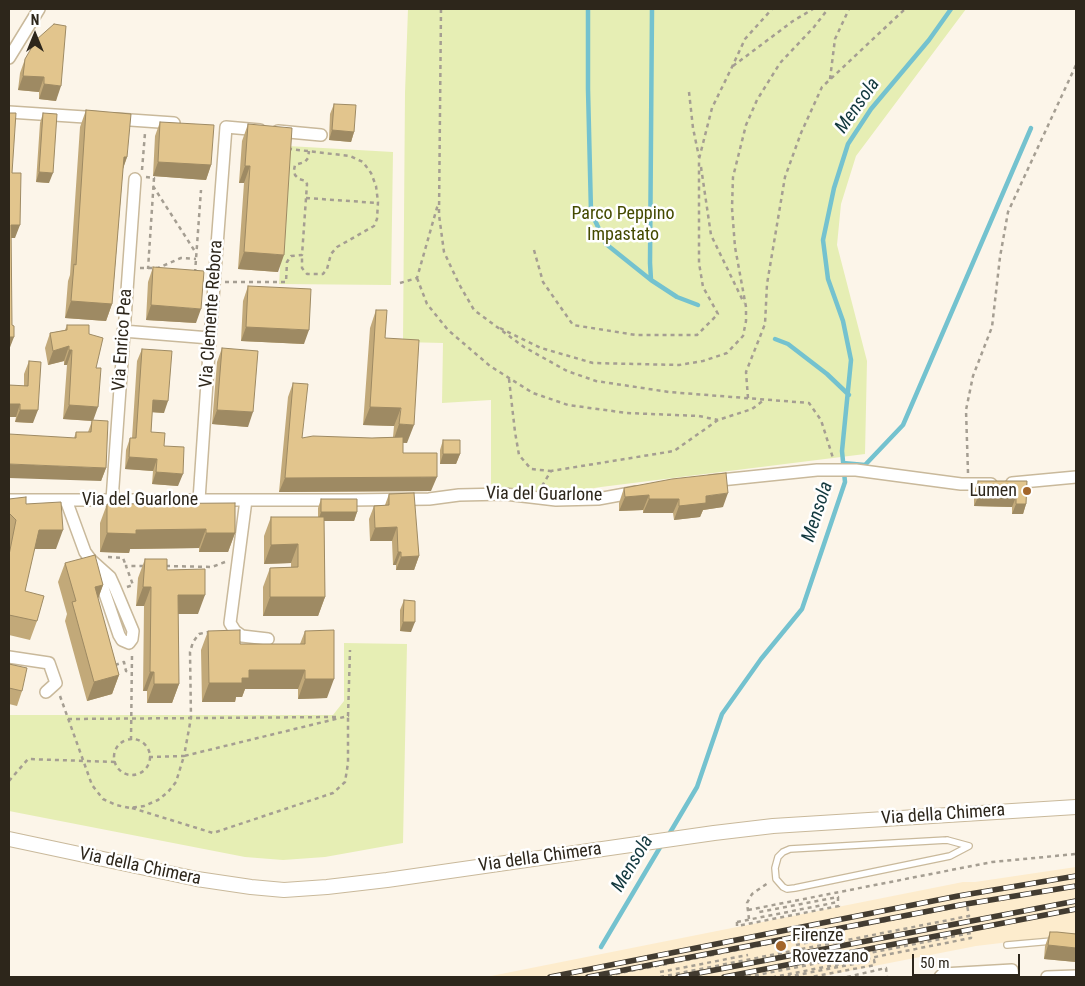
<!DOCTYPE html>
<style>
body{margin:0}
#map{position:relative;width:1085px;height:986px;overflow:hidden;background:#fcf5e9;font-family:"Roboto Condensed",sans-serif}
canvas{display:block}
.frame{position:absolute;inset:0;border:10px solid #2d261b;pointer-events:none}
.north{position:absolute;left:10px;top:10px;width:50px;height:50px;-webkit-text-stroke:4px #fff;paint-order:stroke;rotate:0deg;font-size:14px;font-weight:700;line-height:20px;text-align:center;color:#2d261b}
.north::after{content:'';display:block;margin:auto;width:18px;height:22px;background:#2d261b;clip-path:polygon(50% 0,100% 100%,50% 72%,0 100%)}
.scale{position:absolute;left:912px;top:954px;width:108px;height:22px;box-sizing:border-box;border:2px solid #2d261b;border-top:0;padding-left:6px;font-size:15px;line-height:18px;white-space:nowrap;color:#2d261b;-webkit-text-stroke:4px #fff;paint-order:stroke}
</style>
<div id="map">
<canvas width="1085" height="986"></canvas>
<div class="frame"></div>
<div class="north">N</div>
<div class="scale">50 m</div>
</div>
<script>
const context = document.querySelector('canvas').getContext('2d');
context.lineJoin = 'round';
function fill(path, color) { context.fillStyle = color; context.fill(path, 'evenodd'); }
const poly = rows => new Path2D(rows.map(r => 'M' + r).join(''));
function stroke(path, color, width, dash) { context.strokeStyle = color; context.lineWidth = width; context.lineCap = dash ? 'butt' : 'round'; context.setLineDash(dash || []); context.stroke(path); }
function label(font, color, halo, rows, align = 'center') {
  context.font = font + ' "Roboto Condensed",sans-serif'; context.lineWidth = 5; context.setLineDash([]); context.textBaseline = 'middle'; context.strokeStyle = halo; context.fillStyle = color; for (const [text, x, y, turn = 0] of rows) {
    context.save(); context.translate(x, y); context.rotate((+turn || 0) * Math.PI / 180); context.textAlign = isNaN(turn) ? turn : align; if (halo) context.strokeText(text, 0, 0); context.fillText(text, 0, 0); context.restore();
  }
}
fill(poly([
 [1076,867,1076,934,976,946,818,977,486,977,963,882,975,882]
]), '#fdeccd');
fill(poly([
 [408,9,966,9,856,156,841,204,837,245,867,361,865,454,601,487,536,497,491,484,491,400,442,403,443,343,403,342,405,93],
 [288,146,393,152,391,285,279,284],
 [344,643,407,644,403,843,325,857,283,860,245,857,9,811,9,715,333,715,344,701]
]), '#e6eeb4');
stroke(poly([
 [588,9,588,89,591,212,606,244,651,280,677,297,698,305],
 [651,280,650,263,652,9],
 [775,339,788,344,827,374,849,395],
 [843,463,865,465,903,425,1031,128],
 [668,836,697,787,722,714,761,659,802,609,845,482,842,451,851,360,843,321,828,279,823,240,834,188,848,144,871,109,929,40,951,9],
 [601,947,662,844]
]), '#74c2cf', 4.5);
const service = poly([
 [947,840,969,846,950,856,795,888,787,889,783,887,776,879,775,868,778,857,783,852,790,849,947,840],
 [1007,945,1052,941]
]);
const minor = poly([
 [9,58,39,9],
 [9,112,100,118],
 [116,119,174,123],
 [278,131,321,135],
 [123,331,210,338],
 [711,481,817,470,856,470,961,484,991,484],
 [1012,483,1076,477],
 [9,500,349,500,429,499,459,495,505,494,556,500,598,499,636,492],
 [66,500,85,552,91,560,110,577,115,588,133,631,132,639,129,643,122,640,119,635,102,585,103,571],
 [112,500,135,179],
 [199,500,210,338,226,127,260,130],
 [246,500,230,623,235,631,242,636,268,639],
 [9,657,49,663,56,683,46,692],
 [940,977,943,974,1012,970,1013,977],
 [1047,977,1076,976]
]);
const tertiary = poly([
 [9,839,197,879,251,887,284,890,327,887,387,880,714,833,773,826,1076,807]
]);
stroke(service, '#c9b99b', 8);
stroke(minor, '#c9b99b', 14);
stroke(tertiary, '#c9b99b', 16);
stroke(poly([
 [441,9,439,215,444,252,459,284,474,310,524,347,567,371,596,381,669,392,809,403,821,420,833,458],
 [733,66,793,21,813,9],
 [830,79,835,39,849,9],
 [689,92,693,128,699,157],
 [290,147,290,149,350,156,363,162,371,173,376,186,378,202,377,219,374,226,337,247,331,254,327,269,323,274,307,274,302,268,302,255],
 [701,167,711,235,744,303],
 [142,170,145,133],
 [146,177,154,178,148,269],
 [153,186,196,253],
 [306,198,378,203],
 [534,250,543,282,573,325,636,335,697,335,718,314,703,287,699,263,699,159,712,108,732,67,745,39,772,9],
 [140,268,158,268,181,258,196,259],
 [195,273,201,190],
 [417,278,427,304,448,330,490,366,533,393,568,405,627,413,699,416,718,420],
 [225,282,286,282,287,262,291,256,302,255,307,184,306,181,299,179,295,175,294,170,295,165,305,162,308,158,309,151],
 [400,283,417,278,438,204],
 [500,328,541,348,593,363,679,365,703,361,727,353,743,336,746,321,746,307,735,247,732,208,733,177,746,125,757,100,780,63,814,27,828,9],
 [509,379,515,432,519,455,531,469,551,471],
 [748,398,746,372,765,324,767,284,785,177,801,133,822,87,905,9],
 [968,473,966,410,973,376,992,327,1000,257,1008,212,1076,65],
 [542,486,551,471,674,451,718,420,752,409,764,400],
 [108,557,123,558,126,566],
 [166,566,212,567,225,562],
 [127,587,133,585,126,566,145,566],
 [115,665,124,662,126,671,131,672],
 [60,696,92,785,103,799,116,805,130,808,144,806,158,800,168,792,176,782,184,756,348,716,350,650],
 [68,719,336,717],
 '114 757a18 18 0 1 1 36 0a18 18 0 1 1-36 0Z',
 [131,740,132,654],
 [149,757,184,756,191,718,190,652,193,642,199,634,208,632,208,634],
 [9,781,28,759,115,762],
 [132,808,213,833,333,793,345,782,348,763,348,716],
 [748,910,992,862,1076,854],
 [749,919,747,903,752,894,768,883],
 [737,922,838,902,838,897,759,912,759,908],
 [737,922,737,926,839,906,838,902],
 [796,945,815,941],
 [660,972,748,955],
 [600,977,967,905,969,916,660,977],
 [747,977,971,933,971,938,774,977],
 [787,977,874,960,875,965,811,977],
 [847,977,886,968,887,977]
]), '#a59e92', 2.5, [4, 4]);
stroke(service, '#fff', 5.5);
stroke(minor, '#fff', 11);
stroke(tertiary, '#fff', 14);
const rail = poly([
 [550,977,958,896,1076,876],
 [588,977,960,905,1076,886],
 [678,977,1076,901],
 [724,977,1076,909]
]);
stroke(rail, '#433c31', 5.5);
stroke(rail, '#fff', 4, [11]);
fill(poly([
 [66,26,56,101,39,99,39,92,18,90,20,73,25,59],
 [334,104,354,132,351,142,329,140,330,114],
 [86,110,127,157,123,169,112,304,106,321,65,318,68,281,70,275,80,127],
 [43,113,49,183,36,182,40,123],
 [160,122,211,165,206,180,153,176,155,136],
 [248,124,278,272,238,269,244,183,239,183,242,141],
 [153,267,196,323,146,320,148,282],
 [248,286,304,344,241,341,243,301],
 [376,310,385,338,407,443,403,443,403,453,431,491,279,492,288,397,293,383,302,438,372,438,393,437,394,426,363,425,370,328],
 [67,325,89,334,96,368,93,420,106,468,101,481,74,438,76,432,88,432,92,421,63,419,67,365,64,365,64,361,48,365,45,348,50,333,65,330],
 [222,348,248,427,212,424,217,362],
 [142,349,164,413,152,412,151,432,164,446,178,486,152,484,153,471,125,469,126,450,130,438,132,438,137,361],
 [29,361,33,423,15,422,16,417,9,417,9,385,24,386,24,374],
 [443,440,460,454,456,464,440,464,440,450],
 [978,481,1027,481,1026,504,1023,514,1012,514,1012,507,974,506,974,491],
 [624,488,723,507,703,510,700,517,674,520,673,513,643,513,643,510,619,511,619,503],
 [389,494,419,556,414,570,396,570,396,565,393,565,392,541,370,541,369,519,374,506,385,505],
 [9,499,26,504,56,549,34,549,25,591,37,621,30,640,9,635],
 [321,499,357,512,354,521,324,521,325,597,318,616,263,616,263,587,270,568,291,567,291,563,264,564,264,536,271,517,318,517,318,508],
 [107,504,235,533,228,552,199,552,199,548,130,549,129,553,100,552,100,523],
 [145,559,167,570,198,614,178,614,179,684,172,703,147,703,147,691,143,691,144,606,136,606,138,578],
 [65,563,103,585,98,599,119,675,112,694,87,701,65,621,67,614,58,582],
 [404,600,411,632,400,631,400,610],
 [208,631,240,644,300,644,305,631,327,698,298,699,298,689,245,689,242,697,236,697,235,702,202,702,201,650],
 [9,664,22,691,17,706,9,704],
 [1050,932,1076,934,1076,962,1044,959,1045,946]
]), '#c2a979');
fill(poly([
 [23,76,44,77,39,92,18,90],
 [44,84,61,86,56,101,39,99],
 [332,130,354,132,351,142,329,140],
 [124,157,127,157,121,174],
 [158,162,211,165,206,180,153,176],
 [245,166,250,166,244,183,239,183],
 [39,172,53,173,49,183,36,182],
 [11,225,20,225,15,238,9,238],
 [244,252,284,255,278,272,238,269],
 [71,301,112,304,106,321,65,318],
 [151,305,201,309,196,323,146,320],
 [246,327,309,330,304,344,241,341],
 [9,337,14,337,9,350],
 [69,346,64,361,48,365,53,351],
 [69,350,72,350,67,365,64,365],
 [153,400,168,401,164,413,149,412],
 [9,404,20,404,16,417,9,417],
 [69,405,98,407,93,421,63,419],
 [370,407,401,408,394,426,363,425],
 [20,410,38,410,33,423,15,422],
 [217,410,253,412,248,427,212,424],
 [399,424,414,425,407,443,393,442],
 [443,454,460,454,456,464,440,464],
 [129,457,157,459,153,471,125,469],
 [9,464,106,468,101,481,9,478],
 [156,472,183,474,178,486,152,484],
 [437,477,431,491,279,492,285,478],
 [728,493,723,507,703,510,700,517,674,520,679,506,706,496],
 [649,495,643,510,619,511,625,497],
 [978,497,1016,497,1012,507,974,506],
 [649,499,679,499,673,513,643,513],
 [1016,504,1026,504,1023,514,1012,514],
 [321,512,357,512,354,521,318,521],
 [397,527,392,541,370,541,375,528],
 [206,529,199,548,130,549,129,553,100,552,107,533,136,530],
 [39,530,63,530,56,549,32,549],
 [206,533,235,533,228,552,199,552],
 [298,544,291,563,264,564,271,545],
 [398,552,401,552,396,565,393,565],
 [419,556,414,570,396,570,401,557],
 [103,585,96,604,95,587],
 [143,587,151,587,144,606,136,606],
 [178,595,205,595,198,614,171,614],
 [270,597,325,597,318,616,263,616],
 [403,622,415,622,411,632,400,631],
 [249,670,305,670,298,689,245,689,242,697,236,697,235,702,202,702,209,683],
 [150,672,154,672,147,691,143,691],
 [119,675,112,694,87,701,94,682],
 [305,679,334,679,327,698,298,699],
 [154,684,179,684,172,703,147,703],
 [1048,945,1076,948,1076,962,1044,959]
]), '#9e8a63');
const building = poly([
 [54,24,66,26,61,86,44,84,44,77,23,76,25,59,36,40,54,24],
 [334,104,356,105,354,132,332,130,334,104],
 [86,110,131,114,127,157,124,157,112,304,71,301,74,264,76,265,86,110],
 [9,113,16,113,12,173,21,173,20,225,11,225,12,325,14,326,14,337,9,337,9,113],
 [43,113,57,114,53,173,39,172,43,113],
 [160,122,214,125,211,165,158,162,160,122],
 [248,124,292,128,284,255,244,252,250,166,245,166,248,124],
 [153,267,204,271,201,309,151,305,153,267],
 [248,286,311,289,309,330,246,327,248,286],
 [376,310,387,310,385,338,419,340,414,425,399,424,401,408,370,407,376,310],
 [67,325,89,325,89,334,103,338,96,368,101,368,98,407,69,405,72,350,69,350,69,346,53,351,50,333,67,330,67,325],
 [222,348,258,351,253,412,217,410,222,348],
 [142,349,172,351,168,401,153,400,151,432,165,433,164,446,184,447,183,474,156,472,157,459,129,457,130,438,136,438,142,349],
 [29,361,41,362,38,410,20,410,20,404,9,404,9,385,28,386,29,361],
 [293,383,308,384,302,438,313,436,372,438,403,437,403,453,437,453,437,477,285,478,293,383],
 [92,420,108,421,106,468,9,464,9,434,76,438,76,432,91,432,92,420],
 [443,440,460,440,460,454,443,454,443,440],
 [726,473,728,493,706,496,706,503,679,506,679,499,649,499,649,495,625,497,624,488,672,479,726,473],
 [978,481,1027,481,1026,504,1016,504,1016,497,978,497,978,481],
 [414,493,419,556,401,557,401,552,398,552,397,527,375,528,374,506,389,505,389,494,414,493],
 [26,497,26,504,61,502,63,530,39,530,25,591,44,596,37,621,9,615,9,555,16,520,9,513,9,499,26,497],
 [321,499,357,499,357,512,321,512,321,499],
 [235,503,235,533,206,533,206,529,136,530,136,534,107,533,107,504,235,503],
 [271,517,324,517,325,597,270,597,270,568,298,567,298,544,271,545,271,517],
 [95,555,103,585,95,587,119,675,94,682,72,602,76,601,65,563,95,555],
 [145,559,167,559,167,570,205,569,205,595,178,595,179,684,154,684,154,672,150,672,151,587,143,587,145,559],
 [404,600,415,601,415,622,403,622,404,600],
 [240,630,240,644,305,644,305,631,334,630,334,679,305,679,305,670,249,670,249,678,242,678,242,683,209,683,208,631,240,630],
 [9,664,27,668,22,691,9,688,9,664],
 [1050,932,1057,932,1076,934,1076,948,1048,945,1050,932]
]);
fill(building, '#e2c58d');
stroke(building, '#9e8a63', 1);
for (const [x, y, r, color] of [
 [1027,491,5,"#a3652a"],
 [781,946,6,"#a3652a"]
]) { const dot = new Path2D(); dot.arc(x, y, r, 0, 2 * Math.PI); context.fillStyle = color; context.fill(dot); stroke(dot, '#fff', 2); }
label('18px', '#444a00', '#fff', [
 ["Parco Peppino",623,214],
 ["Impastato",623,235]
]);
label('18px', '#2d261b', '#fff', [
 ["Via Clemente Rebora",212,314,-86],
 ["Via Enrico Pea",123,340,-86],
 ["Via del Guarlone",544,495,1],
 ["Via del Guarlone",140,500],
 ["Via della Chimera",943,815,-4],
 ["Via della Chimera",540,858,-8],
 ["Via della Chimera",140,867,12]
]);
label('18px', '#2d261b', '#fff', [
 ["Lumen",1017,491],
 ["Firenze",792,936,"left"],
 ["Rovezzano",792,957,"left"]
], 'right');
label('italic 19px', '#12383e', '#fff', [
 ["Mensola",858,106,-55],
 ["Mensola",818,512,-72],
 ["Mensola",633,864,-59]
]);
</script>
